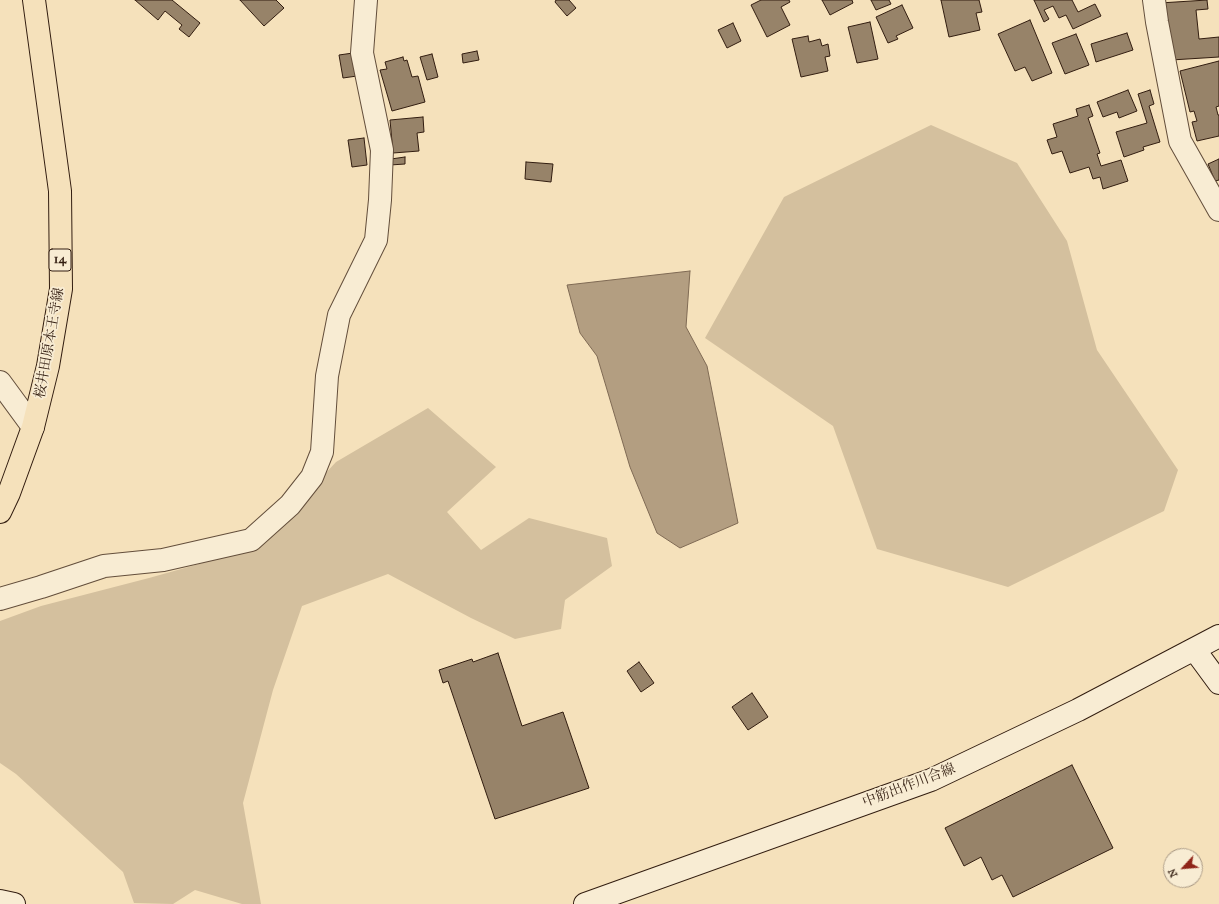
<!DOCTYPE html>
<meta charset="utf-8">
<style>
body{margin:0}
#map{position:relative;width:1219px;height:904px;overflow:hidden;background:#f5e1bb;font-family:"IM FELL French Canon",serif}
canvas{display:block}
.north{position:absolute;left:1163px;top:848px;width:40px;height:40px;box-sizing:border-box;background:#f8ecd3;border:1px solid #a99985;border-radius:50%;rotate:244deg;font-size:11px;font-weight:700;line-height:16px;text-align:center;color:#321d10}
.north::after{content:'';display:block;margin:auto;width:14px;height:18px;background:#8f2418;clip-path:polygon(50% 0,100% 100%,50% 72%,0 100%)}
</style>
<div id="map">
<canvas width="1219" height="904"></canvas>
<div class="north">N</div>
</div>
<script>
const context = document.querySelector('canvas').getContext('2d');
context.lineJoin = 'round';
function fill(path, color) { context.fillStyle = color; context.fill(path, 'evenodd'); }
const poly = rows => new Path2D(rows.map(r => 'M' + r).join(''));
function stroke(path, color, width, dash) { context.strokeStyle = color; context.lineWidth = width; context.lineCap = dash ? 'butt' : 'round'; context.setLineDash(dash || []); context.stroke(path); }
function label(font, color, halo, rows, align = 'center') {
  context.font = font + ' "IM FELL French Canon","Noto Serif JP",serif'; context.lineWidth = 3.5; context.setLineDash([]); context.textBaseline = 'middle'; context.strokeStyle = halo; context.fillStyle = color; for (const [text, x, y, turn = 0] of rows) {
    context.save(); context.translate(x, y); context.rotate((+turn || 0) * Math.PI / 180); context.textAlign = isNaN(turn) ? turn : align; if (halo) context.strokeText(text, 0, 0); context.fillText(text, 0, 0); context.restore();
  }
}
fill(poly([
 [931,125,1017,163,1067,241,1097,350,1178,470,1164,511,1008,587,877,549,833,426,705,338,784,197],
 [428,408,496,467,447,512,481,550,529,518,607,538,612,566,565,600,561,629,515,639,471,618,388,574,302,606,273,690,243,803,261,904,242,904,195,890,173,904,134,903,123,872,16,774,0,763,0,621,41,606,149,578,256,548,336,462]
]), '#d4c09e');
const water = poly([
 [690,271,686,327,707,366,738,523,680,548,657,533,630,467,597,356,580,333,567,285,690,271]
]);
fill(water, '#b39e81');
stroke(water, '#7f6a54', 1);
const building = poly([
 [135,0,172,0,200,23,189,37,179,29,182,25,165,11,158,20,135,0],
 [240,0,276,0,284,8,264,26,240,0],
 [556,0,569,0,576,8,567,16,555,2,556,0],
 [761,0,789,0,790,2,781,7,790,25,767,37,751,5,761,0],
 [822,0,852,0,853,3,830,15,822,0],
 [871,0,889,0,891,4,876,10,871,0],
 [941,0,979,0,982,12,976,13,980,30,949,37,941,0],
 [1034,0,1072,0,1078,12,1095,4,1101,16,1073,29,1066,15,1059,18,1053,6,1044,10,1049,19,1044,22,1034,0],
 [1207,0,1208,9,1196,10,1199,39,1219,37,1219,57,1171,60,1160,3,1207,0],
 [902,5,913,28,896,36,898,39,888,43,876,17,902,5],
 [1030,20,1052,73,1032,81,1025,67,1015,71,998,34,1030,20],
 [870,22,878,59,857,63,848,27,870,22],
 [733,23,741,41,727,48,718,30,733,23],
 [1127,33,1133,50,1096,62,1091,44,1127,33],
 [1076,34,1089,65,1065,74,1052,43,1076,34],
 [808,36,809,42,820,39,822,46,828,44,830,56,825,57,828,71,801,77,792,39,808,36],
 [477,51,479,60,463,63,462,54,477,51],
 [353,53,357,76,343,78,339,55,353,53],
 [432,54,438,77,427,80,420,57,432,54],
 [403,57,404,61,407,60,412,77,418,76,425,102,392,111,380,70,387,69,385,62,403,57],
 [1219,61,1219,106,1216,107,1218,115,1219,115,1219,136,1197,141,1192,122,1197,121,1194,111,1190,112,1180,71,1219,61],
 [1128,90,1137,111,1119,118,1117,112,1103,117,1097,102,1128,90],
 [1150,90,1154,104,1149,106,1160,142,1143,147,1144,150,1124,157,1116,132,1147,123,1138,94,1150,90],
 [1089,105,1093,116,1088,118,1100,153,1097,154,1101,166,1121,160,1128,181,1103,189,1100,177,1093,179,1089,167,1070,173,1062,151,1052,154,1047,140,1057,137,1053,124,1078,116,1076,109,1089,105],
 [423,117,424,132,417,133,419,151,393,153,390,120,423,117],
 [364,138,367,165,352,167,348,140,364,138],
 [405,157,405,164,390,165,391,159,405,157],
 [1219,159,1219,180,1215,181,1208,164,1219,159],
 [526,162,553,164,551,182,525,179,526,162],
 [498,653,522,726,563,712,589,788,495,819,448,681,443,683,439,670,472,659,473,662,498,653],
 [639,662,654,683,641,692,627,671,639,662],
 [752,693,768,717,748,730,732,707,752,693],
 [1072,765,1113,848,1013,897,1002,875,992,880,981,857,964,866,945,828,1072,765]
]);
fill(building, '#978369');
stroke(building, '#321d10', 1);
const street = poly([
 [1154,0,1157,22,1180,141,1219,210],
 [0,382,33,427],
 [0,599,41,587,104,566,163,560,251,540,290,505,312,477,322,452,327,376,339,315,376,240,380,200,382,150,362,53,366,0]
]);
const secondary = poly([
 [1194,649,1219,683],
 [0,901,14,904],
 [585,904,931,780,1078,710,1219,636]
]);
const primary = poly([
 [0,512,9,493,33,427,48,366,61,289,60,191,34,0]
]);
stroke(street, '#634e3b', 24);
stroke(secondary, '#321d10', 24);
stroke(primary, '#321d10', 24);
stroke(street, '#f8ecd3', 22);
stroke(secondary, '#f8ecd3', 22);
stroke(primary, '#f5e1bb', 22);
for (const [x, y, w] of [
 [60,260,22]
]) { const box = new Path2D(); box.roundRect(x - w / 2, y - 11, w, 22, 3); context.fillStyle = '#f8ecd3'; context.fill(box); stroke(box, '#321d10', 1); }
label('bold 13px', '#321d10', null, [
 ["14",60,260]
]);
label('14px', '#321d10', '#f8ecd3', [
 ["桜井田原本王寺線",50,343,-80],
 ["中筋出作川合線",909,786,-21]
]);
</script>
